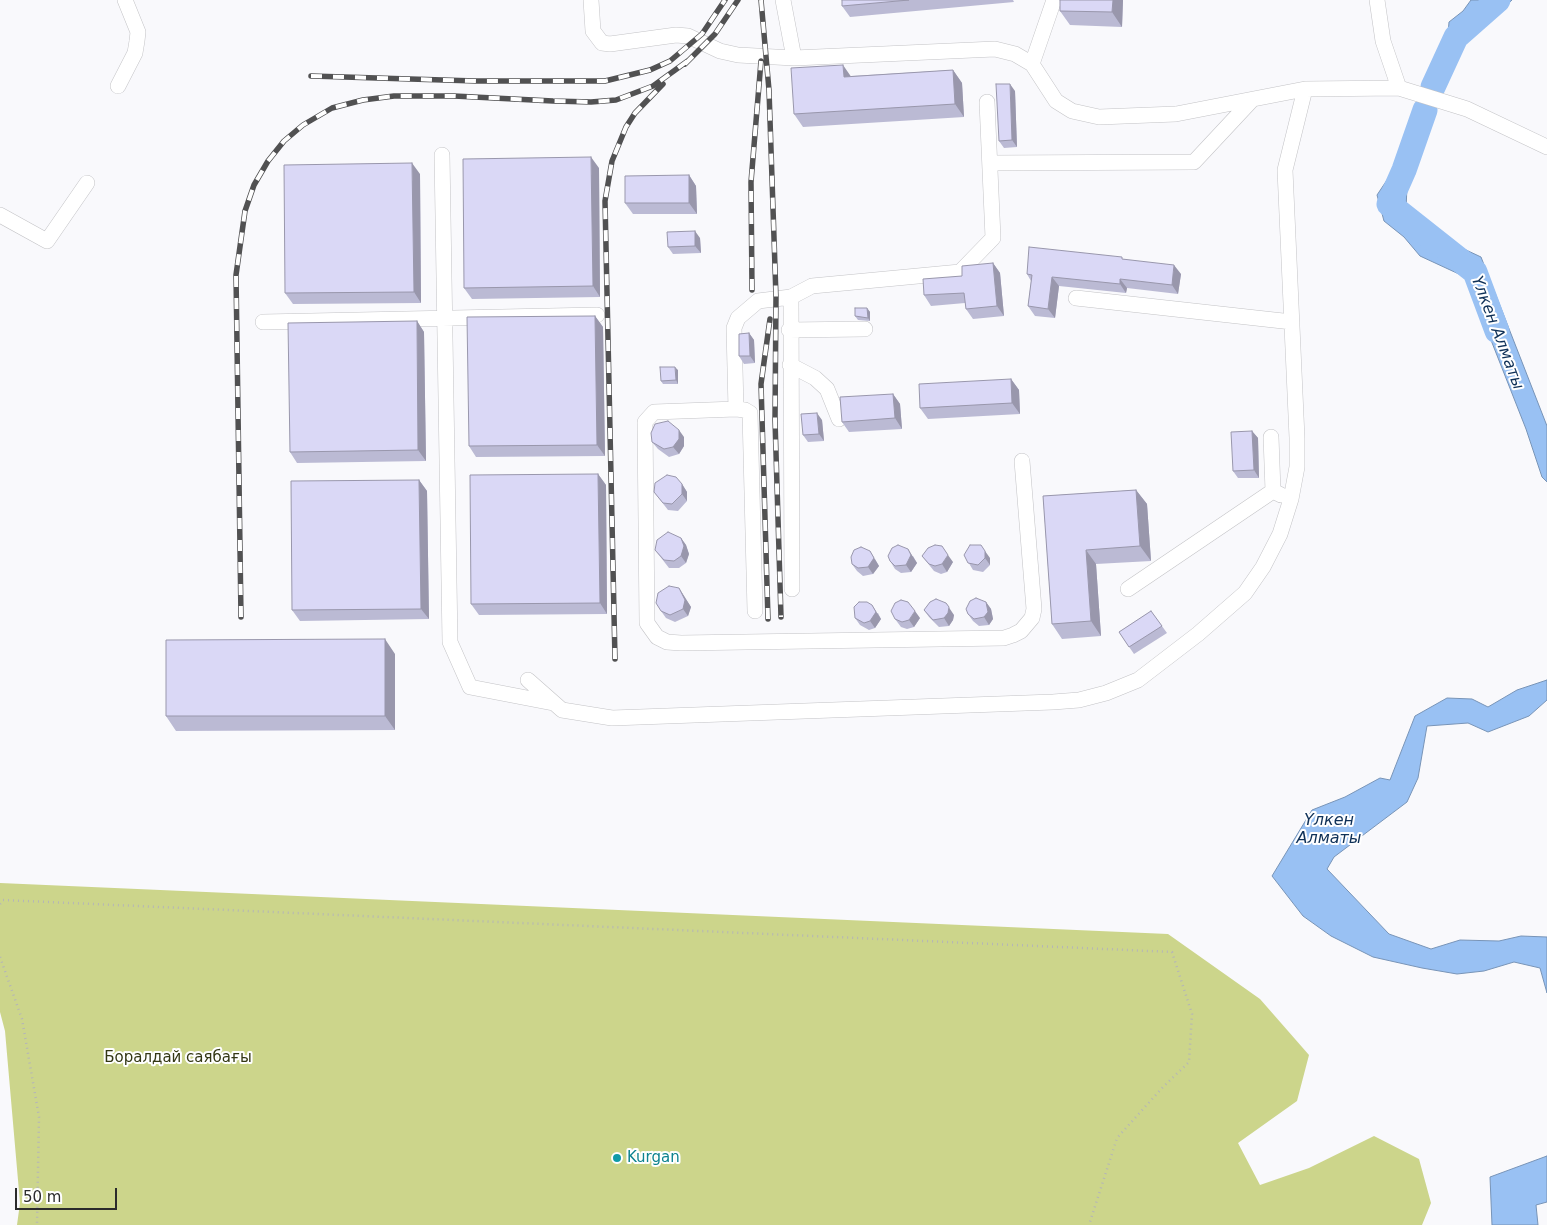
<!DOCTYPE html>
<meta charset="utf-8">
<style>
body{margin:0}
#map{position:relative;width:1547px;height:1225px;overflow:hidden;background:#f9f9fc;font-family:"DejaVu Sans",sans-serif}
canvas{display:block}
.scale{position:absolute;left:15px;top:1188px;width:102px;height:22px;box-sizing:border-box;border:2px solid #2b2b2c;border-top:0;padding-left:6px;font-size:15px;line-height:18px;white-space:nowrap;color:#2b2b2c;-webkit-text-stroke:4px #fff;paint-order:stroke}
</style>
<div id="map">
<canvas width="1547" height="1225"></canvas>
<div class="scale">50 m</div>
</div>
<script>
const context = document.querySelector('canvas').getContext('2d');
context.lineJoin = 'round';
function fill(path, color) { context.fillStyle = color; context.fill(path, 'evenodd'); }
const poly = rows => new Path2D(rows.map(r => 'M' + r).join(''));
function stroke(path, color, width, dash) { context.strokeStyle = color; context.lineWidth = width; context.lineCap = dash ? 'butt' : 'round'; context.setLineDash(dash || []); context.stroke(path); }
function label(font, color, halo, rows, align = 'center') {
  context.font = font + ' "DejaVu Sans",sans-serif'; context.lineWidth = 4; context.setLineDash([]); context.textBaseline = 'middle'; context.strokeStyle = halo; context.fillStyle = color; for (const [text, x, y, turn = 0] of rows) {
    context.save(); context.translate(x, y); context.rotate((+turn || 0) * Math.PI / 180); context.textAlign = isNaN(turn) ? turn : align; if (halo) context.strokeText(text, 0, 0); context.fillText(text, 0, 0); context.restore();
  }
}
fill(poly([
 [0,883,1168,934,1260,999,1309,1055,1297,1101,1238,1143,1260,1185,1309,1168,1374,1136,1419,1159,1431,1203,1422,1225,17,1225,20,1203,5,1031,0,1012]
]), '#ccd58b');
const water = poly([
 [1471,0,1512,0,1491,21,1465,40,1448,34,1449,22,1463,11,1471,0],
 [1397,165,1415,165,1407,186,1406,210,1419,228,1481,257,1547,426,1547,482,1542,477,1526,429,1487,330,1485,295,1474,281,1420,256,1404,237,1384,221,1377,195,1397,165],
 [1547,680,1547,700,1529,716,1488,732,1468,723,1427,726,1418,778,1407,802,1334,857,1327,869,1389,934,1431,949,1460,940,1499,941,1521,936,1547,937,1547,993,1540,968,1514,962,1484,971,1457,974,1422,968,1373,957,1331,936,1303,916,1272,876,1312,810,1345,797,1380,778,1390,780,1415,716,1447,698,1472,699,1488,707,1517,690,1547,680],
 [1547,1156,1547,1202,1536,1205,1538,1225,1492,1225,1490,1177,1547,1156]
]);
fill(water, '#99c1f3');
stroke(water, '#7894b7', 1);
stroke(poly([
 [1433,87,1456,37,1498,0],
 [1425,110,1404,170,1389,204,1475,272,1497,331]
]), '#99c1f3', 25);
const minor = poly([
 [591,0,593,31,602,43,610,44,676,35,688,36,720,51,738,55,794,58,995,49,1015,54,1032,64,1056,101,1072,111,1099,117,1176,114,1305,89,1399,88,1467,109,1547,147],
 [783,0,794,58],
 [1377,0,1383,41,1399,88],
 [1032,64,1054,0],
 [118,86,135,53,137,41,138,32,125,0],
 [442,155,450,642,470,687,553,703],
 [990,163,1194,162,1251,101],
 [0,215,47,241,87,183],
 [791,297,758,301,738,318,734,328,736,409,654,412,645,422,647,623,657,637,667,642,681,643,1004,638,1013,635,1021,631,1032,618,1034,609,1022,461],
 [1076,298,1292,322],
 [263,322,597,315],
 [789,330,865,329],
 [790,365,815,378,827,389,839,419],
 [736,409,745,410,750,413,755,611],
 [1271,437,1273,491,1281,495],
 [792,589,791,297,812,286,960,272,993,238,987,102],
 [1128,589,1273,491],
 [528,680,562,710,612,718,1053,702,1079,700,1106,693,1138,680,1198,634,1245,593,1263,567,1280,534,1291,499,1297,467,1297,438,1285,170,1305,89]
]);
stroke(minor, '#c3c3c6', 16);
stroke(poly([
 [0,904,3,900,1172,952,1192,1014,1189,1062,1163,1087,1117,1138,1089,1225],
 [0,957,22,1019,39,1117,37,1225]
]), '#b5b5b7', 2.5, [1, 4]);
stroke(minor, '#fff', 15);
const rail = poly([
 [761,0,769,90,776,297,775,420,781,617],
 [685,64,715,34,738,0],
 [311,76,476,81,605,81,650,70,670,61,702,34,725,0],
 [752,290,751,182,761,61],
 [241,617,236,275,245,211,254,185,268,161,284,141,303,125,332,108,363,100,394,96,454,96,553,101,591,102,616,100,653,86,689,60],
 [768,619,761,384,770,319],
 [615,659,605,201,612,161,626,127,635,113,663,84]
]);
stroke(rail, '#515152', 5.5);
stroke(rail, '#fff', 4, [11]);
fill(poly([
 [842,0,1013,0,1014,2,850,17,842,6],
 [1060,0,1123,0,1122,27,1070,25,1060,11],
 [953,70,962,83,964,117,803,127,794,114,851,76],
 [1015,91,1017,147,1004,148,999,141],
 [599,168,600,297,472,299,464,288],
 [420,174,421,303,293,304,285,293],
 [689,175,696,186,697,214,633,214,625,203],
 [700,238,701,253,673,254,668,247],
 [1124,259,1181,274,1178,294,1127,288,1126,293,1059,286,1055,318,1035,316,1028,306,1031,281,1027,274],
 [993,263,1000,273,1004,316,973,319,966,309,965,303,931,306,924,295,962,276],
 [867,308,870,312,870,321,858,320,855,316],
 [595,316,603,327,605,456,476,457,469,446],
 [417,321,424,332,426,461,297,463,290,452],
 [749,333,754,340,755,363,744,364,739,356],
 [678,370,678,384,663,384,661,381],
 [1011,379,1019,390,1020,414,928,419,920,408],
 [893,394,900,404,902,429,849,432,842,422],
 [822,420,824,441,808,442,803,435],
 [1252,431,1258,438,1259,478,1238,478,1233,471],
 [684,437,684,446,679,454,669,457,658,449,652,442],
 [598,474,606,485,607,614,479,615,471,604],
 [419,480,427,491,429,619,300,621,292,610],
 [682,484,687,492,687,501,678,511,668,510,654,492],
 [1136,490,1147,504,1151,561,1096,564,1101,636,1062,639,1052,624,1043,496],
 [681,538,686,545,689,554,686,563,679,568,669,568,655,550],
 [964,555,990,558,990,565,983,572,973,570],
 [913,556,917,563,911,572,901,573,895,569,890,561],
 [922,556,953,562,947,572,941,574,934,571],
 [875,559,879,566,873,574,863,576,857,571,852,564],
 [679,588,691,607,688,616,675,622,666,618,661,611],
 [986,602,991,609,993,619,989,625,979,626,973,621,968,614],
 [924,610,954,615,953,620,949,626,939,627,929,617],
 [1151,611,1167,633,1134,654,1119,632],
 [878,613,881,619,875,628,869,630,860,625,855,618],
 [920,618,914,627,907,629,901,627,895,619],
 [395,654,395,730,176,731,166,716]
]), '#bbbad4');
fill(poly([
 [1113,0,1123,0,1122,27,1112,12],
 [843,65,852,78,844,77],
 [953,70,962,83,964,117,955,104],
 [1010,84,1015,91,1017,147,1012,140],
 [591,157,599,168,600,297,593,286],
 [412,163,420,174,421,303,414,292],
 [689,175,696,186,697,214,689,203],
 [695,231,700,238,701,253,695,246],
 [993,263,1000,273,1004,316,997,306],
 [1174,265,1181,274,1178,294,1172,285],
 [1052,277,1059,286,1055,318,1048,309],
 [1120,279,1127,288,1126,293,1120,284],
 [867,308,870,312,870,321,868,318],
 [595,316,603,327,605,456,597,445],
 [417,321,424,332,426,461,418,450],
 [749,333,754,340,755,363,750,356],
 [675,367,678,370,678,384,676,380],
 [1011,379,1019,390,1020,414,1012,403],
 [893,394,900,404,902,429,895,418],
 [817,413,822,420,824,441,819,434],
 [679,430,684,437,684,446,679,454,673,447],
 [1252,431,1258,438,1259,478,1254,470],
 [598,474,606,485,607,614,600,603],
 [419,480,427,491,429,619,421,609],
 [682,484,687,492,687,501,682,494],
 [1136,490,1147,504,1151,561,1140,546],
 [681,538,686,545,689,554,686,563,681,556],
 [908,549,917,563,911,572,906,565],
 [1086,550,1096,564,1101,636,1091,621],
 [870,551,879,566,873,574,868,567],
 [985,551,990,558,990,565,985,558],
 [948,555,953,562,947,572,942,564],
 [679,588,691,607,688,616,683,609],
 [986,602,991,609,993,619,989,625,984,617],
 [946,603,954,615,953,620,949,626,944,618],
 [872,605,881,619,875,628,870,621],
 [915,611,920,618,914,627,909,620],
 [385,639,395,654,395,730,385,716]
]), '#9997ac');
const building = poly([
 [842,0,909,0,842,6,842,0],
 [1060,0,1113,0,1112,12,1060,11,1060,0],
 [843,65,844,77,953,70,955,104,794,114,791,68,843,65],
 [996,84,1010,84,1012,140,999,141,996,84],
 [591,157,593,286,464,288,463,159,591,157],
 [412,163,414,292,285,293,284,165,412,163],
 [689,175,689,203,625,203,625,176,689,175],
 [695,231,695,246,668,247,667,232,695,231],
 [1029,247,1122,257,1122,259,1174,265,1172,285,1120,279,1120,284,1052,277,1048,309,1028,306,1032,275,1027,274,1029,247],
 [993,263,997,306,966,309,964,293,924,295,923,279,962,276,962,266,993,263],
 [855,308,867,308,868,318,855,316,855,308],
 [595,316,597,445,469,446,467,317,595,316],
 [417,321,418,450,290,452,288,323,417,321],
 [749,333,750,356,739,356,739,334,749,333],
 [660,367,675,367,676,380,661,381,660,367],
 [1011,379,1012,403,920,408,919,384,1011,379],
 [893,394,895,418,842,422,840,397,893,394],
 [817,413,819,434,803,435,801,414,817,413],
 [668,421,679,430,679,439,673,447,664,449,652,442,651,433,655,424,668,421],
 [1252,431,1254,470,1233,471,1231,432,1252,431],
 [598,474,600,603,471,604,470,475,598,474],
 [667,475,676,477,682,484,682,494,672,504,663,503,654,492,655,483,667,475],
 [419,480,421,609,292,610,291,481,419,480],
 [1136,490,1140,546,1086,550,1091,621,1052,624,1043,496,1136,490],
 [668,532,681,538,684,546,681,556,674,561,664,560,655,550,657,540,668,532],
 [898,545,908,549,911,555,906,565,895,566,890,561,888,556,892,548,898,545],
 [935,545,942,546,948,555,942,564,935,566,929,564,922,556,928,548,935,545],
 [970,545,981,545,985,551,985,558,978,565,968,563,964,555,970,545],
 [861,547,870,551,874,558,868,567,858,568,852,564,851,557,854,550,861,547],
 [669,586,679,588,685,600,683,609,670,615,661,611,656,603,658,593,669,586],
 [976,598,986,602,988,612,984,617,974,619,968,614,966,609,970,601,976,598],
 [936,599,946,603,949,607,948,613,944,618,933,620,924,610,930,602,936,599],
 [901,600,908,602,915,611,909,620,902,622,895,619,891,611,895,603,901,600],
 [859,602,867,602,872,605,876,612,870,621,864,623,855,618,854,607,859,602],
 [1151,611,1162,626,1129,647,1119,632,1151,611],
 [385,639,385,716,166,716,166,640,385,639]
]);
fill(building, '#dad8f6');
stroke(building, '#9997ac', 1);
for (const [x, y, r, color] of [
 [617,1158,5,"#0f9aa8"]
]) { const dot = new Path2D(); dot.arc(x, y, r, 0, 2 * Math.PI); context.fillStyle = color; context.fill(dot); stroke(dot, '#fff', 2); }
label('15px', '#333714', '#fff', [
 ["Боралдай саябағы",178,1058]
]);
label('15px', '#0d838f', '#fff', [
 ["Kurgan",627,1158]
], 'left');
label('italic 16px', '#0f3158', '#fff', [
 ["Үлкен Алматы",1497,333,69],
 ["Үлкен",1329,821],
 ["Алматы",1329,839]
]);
</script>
